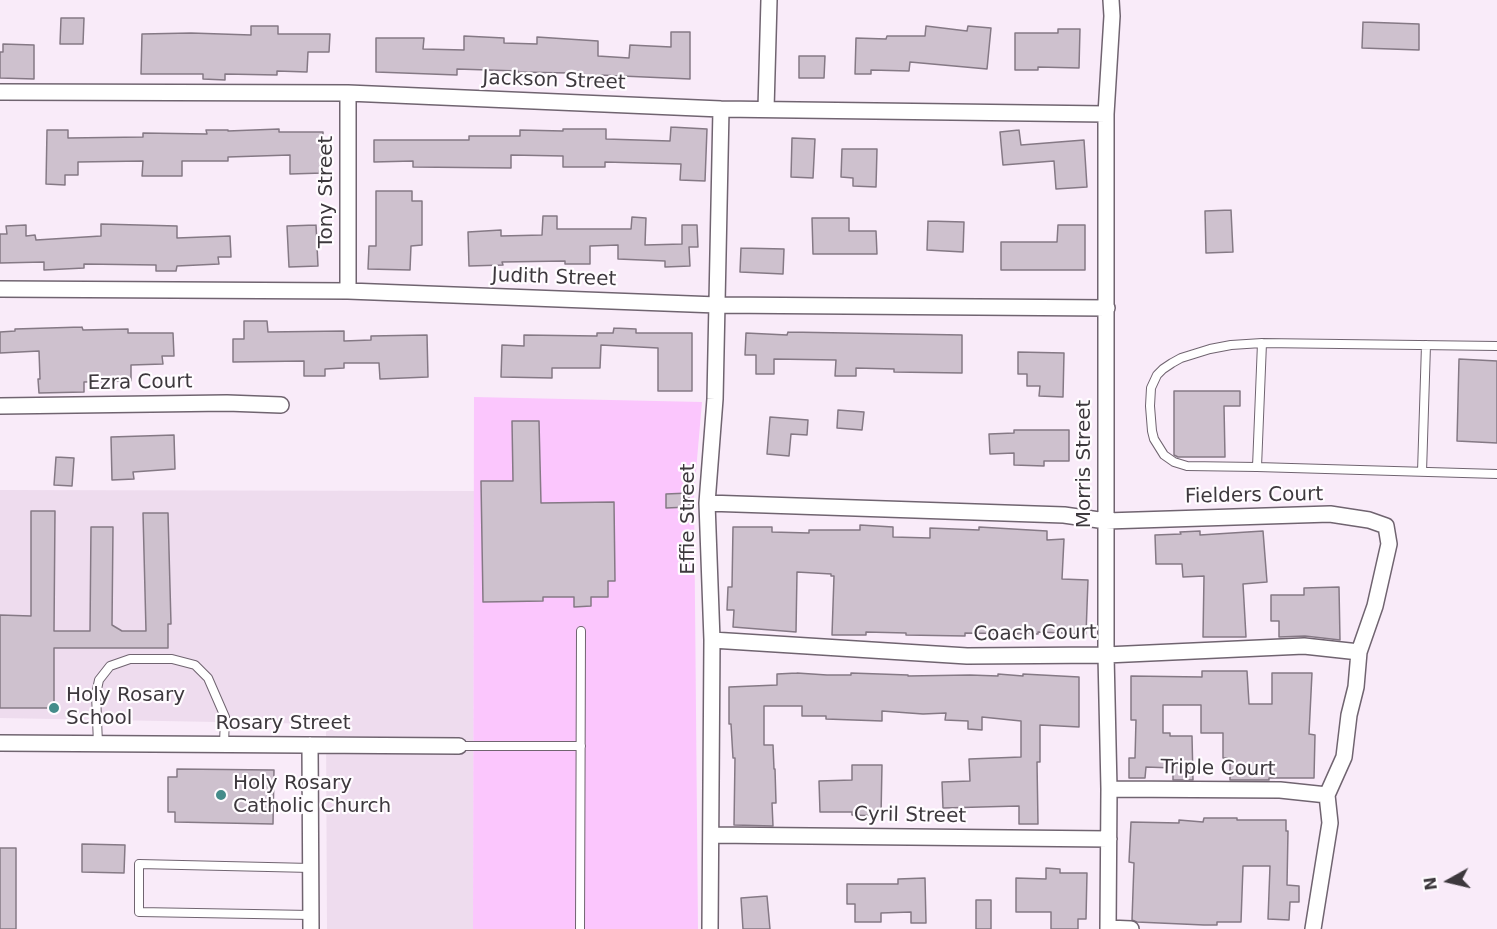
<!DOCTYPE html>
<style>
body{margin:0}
#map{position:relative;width:1497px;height:929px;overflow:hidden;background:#f9ebf9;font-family:"DejaVu Sans",sans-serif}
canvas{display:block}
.north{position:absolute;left:1419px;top:851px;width:60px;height:60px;-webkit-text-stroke:4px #fffcff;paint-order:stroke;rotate:262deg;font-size:16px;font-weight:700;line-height:24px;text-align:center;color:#3d383d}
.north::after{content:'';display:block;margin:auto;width:21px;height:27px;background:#3d383d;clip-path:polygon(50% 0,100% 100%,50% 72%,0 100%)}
</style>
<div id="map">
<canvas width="1497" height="929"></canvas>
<div class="north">N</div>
</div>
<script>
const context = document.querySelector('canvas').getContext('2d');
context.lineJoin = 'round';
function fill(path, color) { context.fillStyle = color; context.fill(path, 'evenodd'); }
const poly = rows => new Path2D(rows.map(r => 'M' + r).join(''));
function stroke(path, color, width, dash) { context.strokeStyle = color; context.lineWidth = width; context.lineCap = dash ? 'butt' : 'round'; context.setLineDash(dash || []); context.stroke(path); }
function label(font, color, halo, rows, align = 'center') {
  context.font = font + ' "DejaVu Sans",sans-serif'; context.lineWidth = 4.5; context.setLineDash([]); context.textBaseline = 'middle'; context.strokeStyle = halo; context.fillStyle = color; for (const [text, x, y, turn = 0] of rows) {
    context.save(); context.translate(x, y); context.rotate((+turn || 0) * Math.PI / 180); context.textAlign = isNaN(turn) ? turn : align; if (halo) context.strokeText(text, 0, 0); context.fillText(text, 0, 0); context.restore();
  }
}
fill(poly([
 [0,490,474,491,473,929,327,929,326,724,0,718]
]), '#eedcee');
fill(poly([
 [474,397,702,402,694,494,698,929,473,929]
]), '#fbc6fd');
const building = poly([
 [61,18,84,18,83,44,60,44,61,18],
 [1363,22,1419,24,1419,50,1362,48,1363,22],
 [251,26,278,26,278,34,330,34,329,52,308,52,307,72,277,71,277,75,225,74,225,80,203,79,203,74,141,74,142,34,191,33,251,35,251,26],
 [926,26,967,31,968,26,991,28,987,69,910,62,909,71,871,70,871,74,855,74,856,38,886,39,887,36,925,36,926,26],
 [1058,29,1080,29,1079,68,1038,67,1038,70,1015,70,1015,33,1058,33,1058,29],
 [671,32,690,32,690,79,599,75,599,80,568,79,569,73,518,72,518,71,457,69,457,75,376,72,376,38,424,38,423,49,464,50,464,36,504,38,504,43,537,44,537,37,598,41,598,56,629,58,630,45,671,47,671,32],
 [3,44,34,45,34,79,0,78,0,52,3,52,3,44],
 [799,56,825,56,824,78,799,78,799,56],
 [671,127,707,129,705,181,680,180,681,164,605,162,605,167,563,167,563,156,511,155,511,168,413,167,413,161,374,162,374,140,469,140,469,136,520,136,520,130,563,131,563,129,606,129,606,139,670,141,671,127],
 [279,129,279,132,323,132,323,173,290,174,290,155,228,157,228,161,182,161,182,176,142,176,143,161,78,162,78,175,65,175,65,185,46,184,47,130,68,130,68,138,143,137,143,133,207,134,206,130,228,130,228,131,279,129],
 [1019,130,1021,145,1084,140,1087,187,1056,189,1054,161,1003,165,1000,132,1019,130],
 [792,138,815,139,813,178,791,177,792,138],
 [842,149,877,149,876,187,853,186,853,178,841,177,842,149],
 [376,191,412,191,412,201,422,201,422,245,411,246,410,270,368,269,369,246,376,246,376,191],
 [1231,210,1233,252,1206,253,1205,211,1231,210],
 [543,216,557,216,557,229,631,229,632,217,646,218,645,245,682,244,682,225,697,225,698,247,689,247,690,266,665,267,665,261,618,259,618,245,590,246,590,264,565,264,565,261,502,262,503,265,469,266,468,232,501,230,501,236,542,235,543,216],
 [812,218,849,218,849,231,876,231,877,254,813,254,812,218],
 [928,221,964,222,963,252,927,250,928,221],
 [101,224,177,226,177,238,230,236,231,257,218,257,219,264,177,266,176,271,156,271,156,265,84,264,84,268,44,270,44,262,0,263,0,234,7,234,6,226,26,225,26,236,35,235,36,240,101,236,101,224],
 [316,225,318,266,289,267,287,226,316,225],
 [1058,225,1085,225,1085,270,1001,270,1001,242,1057,242,1058,225],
 [741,248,784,249,783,274,740,272,741,248],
 [244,321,267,321,268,332,344,331,344,341,371,340,371,336,427,335,428,377,380,379,379,363,344,363,344,368,325,369,325,376,304,376,304,361,233,362,233,339,244,339,244,321],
 [82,327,83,330,128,329,128,333,173,333,174,356,162,356,163,364,131,365,131,381,84,382,84,392,39,393,38,379,40,379,39,351,0,353,0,332,15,331,15,329,82,327],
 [614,328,636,329,636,333,692,333,692,391,658,391,658,348,601,345,600,368,552,368,552,378,501,377,502,345,524,346,524,335,597,336,597,333,613,333,614,328],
 [788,332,962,335,962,373,894,372,894,369,856,368,856,376,835,376,836,360,774,359,774,374,756,374,756,355,745,355,746,333,787,335,788,332],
 [1018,352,1064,353,1063,397,1039,396,1040,386,1027,386,1027,374,1018,374,1018,352],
 [1459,359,1497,361,1497,443,1457,441,1459,359],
 [1174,391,1240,391,1240,406,1224,406,1225,457,1178,457,1174,455,1174,391],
 [838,410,864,412,862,430,837,428,838,410],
 [770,417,808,420,807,435,791,434,789,456,767,454,770,417],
 [512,421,539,421,541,503,614,502,615,581,608,581,608,597,591,597,591,606,574,607,574,597,543,597,543,601,483,602,481,481,513,481,512,421],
 [1014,430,1069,430,1069,461,1044,461,1044,466,1014,465,1014,453,990,454,989,434,1014,433,1014,430],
 [174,435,175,469,133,472,134,479,112,480,111,437,174,435],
 [56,457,74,458,72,486,54,485,56,457],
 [689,493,689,507,666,508,666,494,689,493],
 [31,511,55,511,54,631,90,631,91,527,113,527,112,625,122,631,146,631,143,513,168,513,171,624,168,624,168,648,54,648,54,708,0,708,0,615,31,616,31,511],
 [860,525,893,527,893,537,930,538,930,528,979,530,979,527,1047,531,1047,540,1064,539,1062,579,1088,580,1086,634,1038,632,1038,634,965,633,965,636,906,635,906,633,866,632,866,635,832,635,834,576,831,576,831,574,797,572,796,632,733,627,734,610,727,610,728,587,732,587,733,527,772,527,772,532,809,533,809,530,860,530,860,525],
 [1200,531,1200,535,1263,531,1267,582,1243,584,1246,637,1203,637,1204,576,1183,577,1182,564,1156,564,1155,535,1181,534,1180,532,1200,531],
 [1339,587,1340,640,1305,636,1279,637,1279,621,1271,621,1271,595,1304,595,1304,588,1339,587],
 [1202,671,1247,671,1249,704,1272,704,1272,673,1312,673,1309,734,1315,735,1314,778,1269,778,1269,780,1230,780,1230,758,1223,758,1223,733,1201,733,1201,705,1163,705,1163,733,1170,733,1170,736,1192,736,1193,780,1173,780,1173,768,1146,767,1145,778,1129,778,1129,758,1135,758,1136,720,1131,720,1131,676,1202,677,1202,671],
 [797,673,827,675,851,675,851,673,908,675,908,676,970,675,998,676,998,674,1023,676,1023,674,1079,677,1079,727,1040,725,1040,762,1037,762,1038,824,1019,824,1019,806,943,808,942,782,970,781,969,759,1021,757,1021,721,982,717,982,730,968,729,968,721,945,720,946,713,923,714,882,711,882,721,826,719,826,716,802,716,802,706,764,706,764,745,773,745,774,769,775,769,776,803,772,803,773,826,734,825,735,758,733,758,731,724,729,724,729,687,777,685,777,674,797,673],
 [852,765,882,765,881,816,852,815,852,812,820,812,819,781,852,780,852,765],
 [177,769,274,770,273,824,175,822,175,812,168,812,168,777,177,777,177,769],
 [1204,818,1237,818,1237,820,1286,820,1286,831,1288,831,1287,885,1299,886,1299,902,1290,902,1289,920,1268,919,1270,866,1243,866,1241,922,1217,922,1217,925,1204,925,1137,922,1132,920,1134,863,1129,862,1131,822,1179,823,1179,820,1203,822,1204,818],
 [82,844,125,845,124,873,82,872,82,844],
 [0,848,16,848,16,929,0,929,0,848],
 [1046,868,1060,869,1060,873,1087,873,1086,919,1078,919,1078,929,1051,929,1051,912,1016,912,1016,878,1046,879,1046,868],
 [925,878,926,923,911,923,911,912,881,913,881,922,855,922,855,904,847,904,847,884,898,884,898,879,925,878],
 [767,896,770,929,743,929,741,898,767,896],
 [976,900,991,900,991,929,976,929,976,900]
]);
fill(building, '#cec1ce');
stroke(building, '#857985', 1.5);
const lane = poly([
 [1497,346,1262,343,1257,467,1497,474],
 [1257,467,1187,466,1174,462,1164,455,1154,439,1152,431,1150,406,1151,388,1157,375,1163,369,1172,363,1181,358,1210,349,1231,345,1262,343],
 [1422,472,1426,345],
 [98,744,96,694,99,680,110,666,130,659,172,659,195,665,208,678,225,717,224,744],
 [459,746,581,746],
 [311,868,139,864,139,912,311,915],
 [580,929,581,631]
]);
const street = poly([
 [0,92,348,93,721,109,1106,114],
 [348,93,348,291],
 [766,109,769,0],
 [0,289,348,291,717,305,1107,308],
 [0,406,227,403,281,405],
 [707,503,1064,515,1106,521,1330,514,1369,520,1386,526,1389,544,1375,606,1359,652,1356,687,1349,715,1344,757,1327,795,1330,823,1313,929],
 [712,640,967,656,1106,655,1304,646,1359,652],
 [0,743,459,746],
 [310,745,311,929],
 [1109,789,1280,790,1327,795],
 [711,835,1109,839],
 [1108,928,1131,929],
 [710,929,712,640,707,503,715,399,721,109],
 [1108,929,1109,789,1106,655,1106,114,1112,16,1111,0]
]);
stroke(lane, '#706470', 10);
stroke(street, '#706470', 18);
stroke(lane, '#fff', 8);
stroke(street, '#fff', 15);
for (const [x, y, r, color] of [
 [54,708,6,"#448c8a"],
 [221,795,6,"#448c8a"]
]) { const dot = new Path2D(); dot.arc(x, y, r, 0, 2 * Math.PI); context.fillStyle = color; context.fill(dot); stroke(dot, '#fffcff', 2); }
label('20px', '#3d383d', '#fffcff', [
 ["Jackson Street",554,81,2],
 ["Tony Street",327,192,-90],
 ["Judith Street",554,278,2],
 ["Ezra Court",140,383,-1],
 ["Morris Street",1085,464,-90],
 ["Fielders Court",1254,496,-1],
 ["Effie Street",689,519,-90],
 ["Coach Court",1035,634,-1],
 ["Rosary Street",283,724],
 ["Triple Court",1218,769,1],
 ["Cyril Street",910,816,1]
]);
label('20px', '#3d383d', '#fffcff', [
 ["Holy Rosary",66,696],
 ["School",66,719],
 ["Holy Rosary",233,784],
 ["Catholic Church",233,807]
], 'left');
</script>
